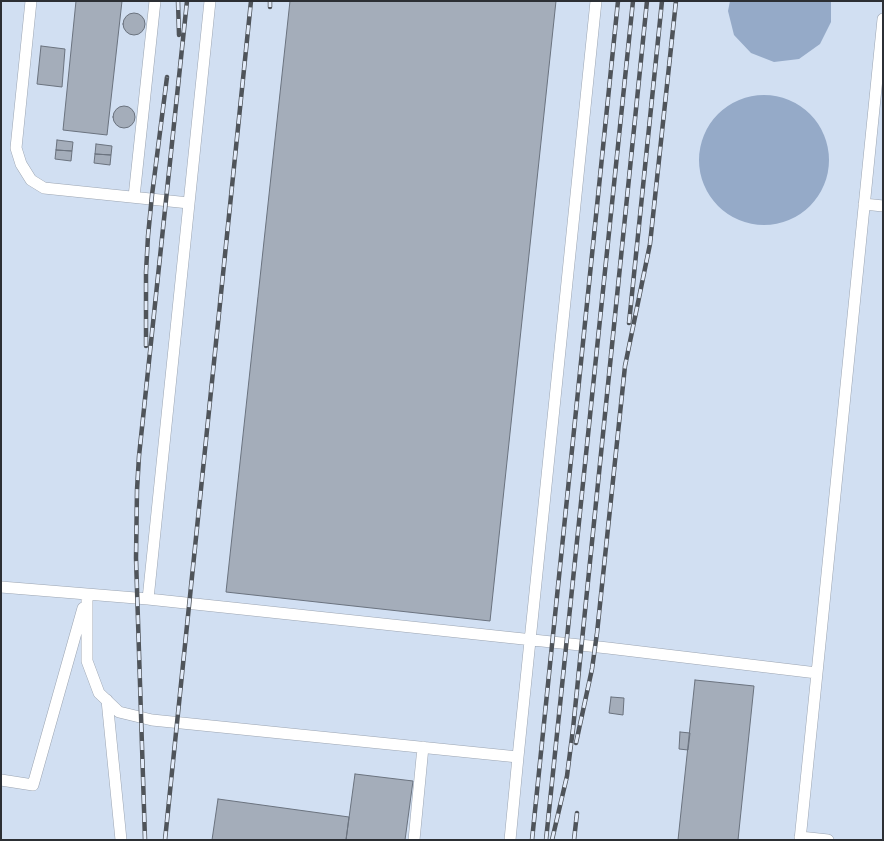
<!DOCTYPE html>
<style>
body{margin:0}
#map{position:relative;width:884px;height:841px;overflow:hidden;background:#e3ecfa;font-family:Lato,sans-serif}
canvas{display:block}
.frame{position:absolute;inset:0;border:2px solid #2c2f34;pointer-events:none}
</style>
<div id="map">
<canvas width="884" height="841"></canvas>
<div class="frame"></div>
</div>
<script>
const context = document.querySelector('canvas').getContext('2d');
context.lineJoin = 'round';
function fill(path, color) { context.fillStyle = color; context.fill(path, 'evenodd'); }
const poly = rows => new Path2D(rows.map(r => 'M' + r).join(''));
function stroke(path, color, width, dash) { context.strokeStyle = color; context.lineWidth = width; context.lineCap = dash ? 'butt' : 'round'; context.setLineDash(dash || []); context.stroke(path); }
fill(poly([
 [1,1,883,1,883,840,1,840]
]), '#d1dff2');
fill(poly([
 [730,1,831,1,831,22,820,44,799,59,774,62,751,53,734,35,728,11],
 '699 160a65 65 0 1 1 130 0a65 65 0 1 1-130 0Z'
]), '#95aac8');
const building = poly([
 [76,1,122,1,107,135,63,130,76,1],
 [290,1,556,1,490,621,226,592,290,1],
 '123 24a11 11 0 1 1 22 0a11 11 0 1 1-22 0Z',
 [41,46,65,49,62,87,37,84,41,46],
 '113 117a11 11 0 1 1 22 0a11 11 0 1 1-22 0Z',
 [57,140,73,142,72,151,56,150,57,140],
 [96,144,112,146,111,155,95,154,96,144],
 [56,150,72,151,71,161,55,159,56,150],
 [95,154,111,155,110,165,94,163,95,154],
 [695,680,754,686,738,840,678,840,695,680],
 [611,697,624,698,623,715,609,713,611,697],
 [680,732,690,733,688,750,679,749,680,732],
 [355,774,413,781,405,840,346,840,355,774],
 [218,799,349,817,346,840,212,840,218,799]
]);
fill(building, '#a4adba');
stroke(building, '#6b737f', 1);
const service = poly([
 [31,1,16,148,21,164,31,180,44,188,189,203],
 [134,197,155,1],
 [864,204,883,206],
 [1,587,148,599,210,1],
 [87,594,87,661,99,693,119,712,152,720,518,757,510,840],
 [148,599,608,648,817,673,800,840],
 [817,673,883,19],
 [107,700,121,840],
 [518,757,596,1],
 [1,780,33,785,83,608],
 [800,837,828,840],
 [414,840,423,747]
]);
stroke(service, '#9ca5b2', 12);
stroke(service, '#fff', 11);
const rail = poly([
 [178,1,179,35],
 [270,7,270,1],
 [629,323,662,1],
 [146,346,146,272,148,236,152,195,167,77],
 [576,743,592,669,597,633,625,366,650,244,676,1],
 [145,840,136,558,137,490,139,456,187,1],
 [165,840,251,1],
 [532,840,618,1],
 [546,840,633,1],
 [552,840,567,776,573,729,647,1],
 [574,840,577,813]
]);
stroke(rail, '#4f545a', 4.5);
stroke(rail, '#e3ecfa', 3, [9]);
</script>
